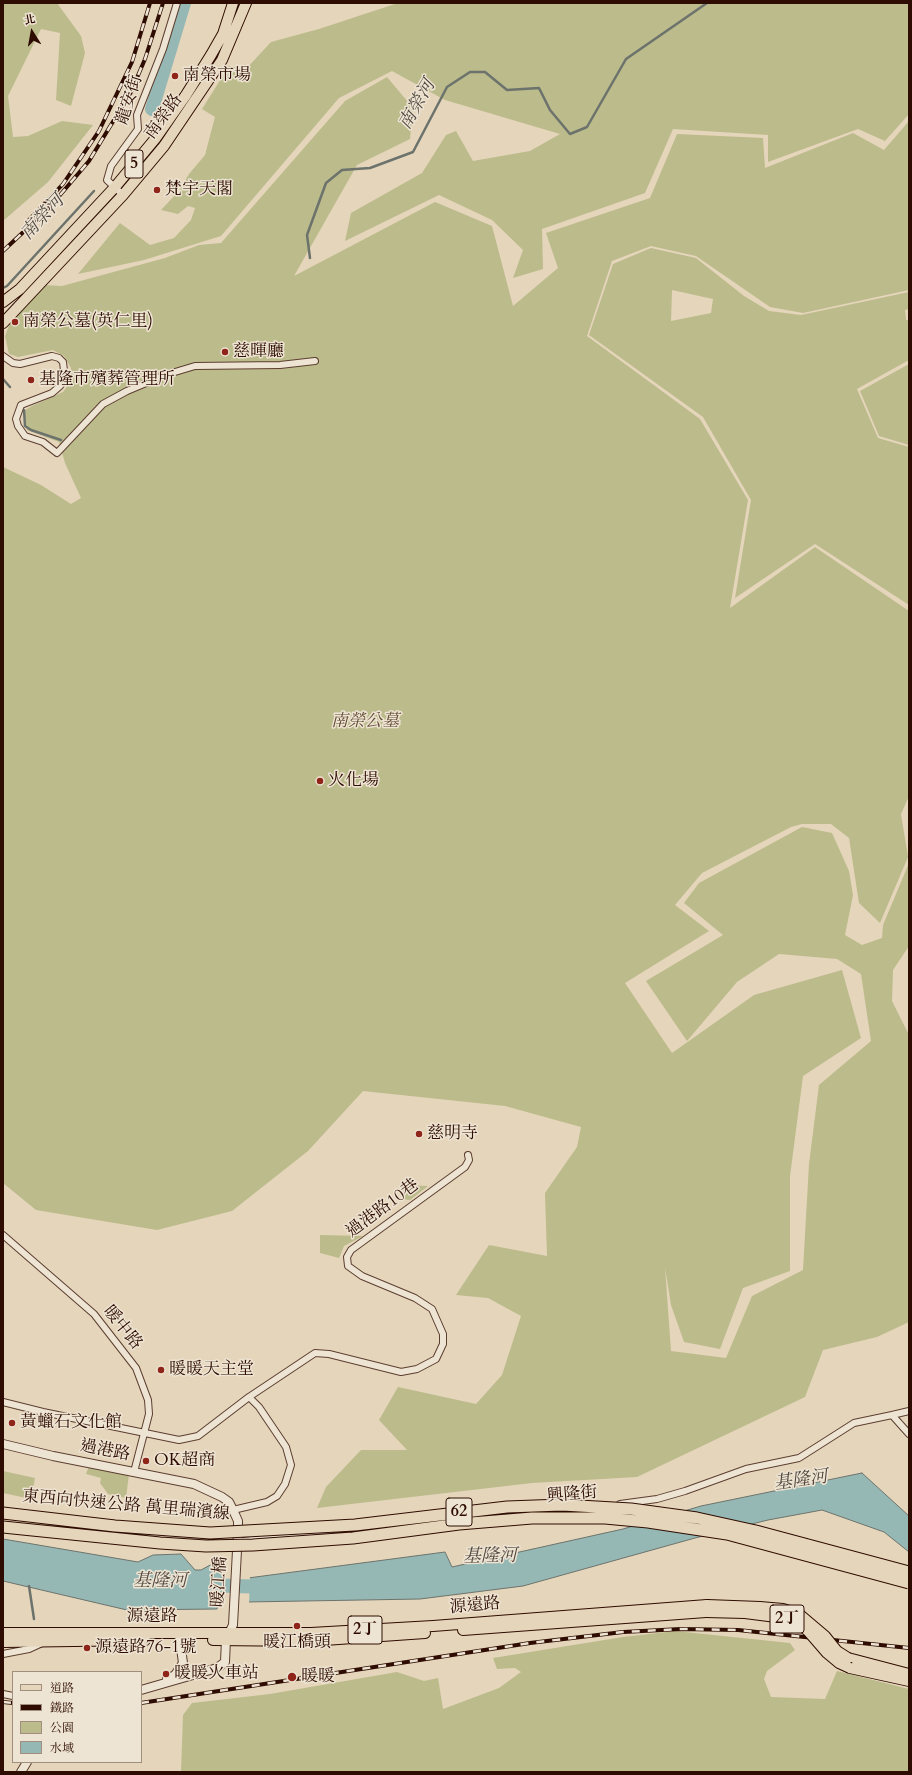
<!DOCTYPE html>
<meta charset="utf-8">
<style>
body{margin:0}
#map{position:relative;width:912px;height:1775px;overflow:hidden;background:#e5d5bb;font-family:Cardo,"Noto Serif TC",serif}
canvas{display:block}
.frame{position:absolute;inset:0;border:4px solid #2e0c01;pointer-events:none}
.legend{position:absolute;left:12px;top:1671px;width:130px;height:92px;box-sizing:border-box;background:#eee4d3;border:1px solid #a18e7f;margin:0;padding:5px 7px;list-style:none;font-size:12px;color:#2e0c01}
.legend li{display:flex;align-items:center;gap:8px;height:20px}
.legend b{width:20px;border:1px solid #a18e7f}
.north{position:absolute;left:12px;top:12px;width:40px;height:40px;-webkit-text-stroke:3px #eee4d3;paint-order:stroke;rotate:349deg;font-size:11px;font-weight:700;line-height:16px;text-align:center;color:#2e0c01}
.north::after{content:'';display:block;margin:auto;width:14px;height:18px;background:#2e0c01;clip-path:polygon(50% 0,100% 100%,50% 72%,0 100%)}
</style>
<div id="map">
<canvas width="912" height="1775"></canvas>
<div class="frame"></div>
<ul class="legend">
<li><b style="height:5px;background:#e5d5bb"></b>道路</li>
<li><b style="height:5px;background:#2e0c01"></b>鐵路</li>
<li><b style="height:11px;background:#bcbb8b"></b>公園</li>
<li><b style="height:11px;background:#96b8b4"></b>水域</li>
</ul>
<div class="north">北</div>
</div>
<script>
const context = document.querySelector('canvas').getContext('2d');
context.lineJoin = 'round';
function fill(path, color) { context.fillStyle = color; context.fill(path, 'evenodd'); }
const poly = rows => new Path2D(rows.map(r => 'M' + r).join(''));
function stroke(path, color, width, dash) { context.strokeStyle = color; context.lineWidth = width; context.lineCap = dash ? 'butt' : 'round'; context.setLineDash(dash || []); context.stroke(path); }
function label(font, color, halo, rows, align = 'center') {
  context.font = font + ' Cardo,"Noto Serif TC",serif'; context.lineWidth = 3; context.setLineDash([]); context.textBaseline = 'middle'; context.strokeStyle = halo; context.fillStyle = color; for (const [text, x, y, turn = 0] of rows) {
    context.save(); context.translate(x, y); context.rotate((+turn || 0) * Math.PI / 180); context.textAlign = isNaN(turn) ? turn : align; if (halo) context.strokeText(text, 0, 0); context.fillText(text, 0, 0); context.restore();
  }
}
fill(poly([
 [3,3,57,3,81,36,85,53,71,106,56,100,60,33,41,29,8,96,13,137,28,136,62,121,93,125,48,182,3,221],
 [398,3,909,3,909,114,885,141,858,129,768,162,768,135,673,129,645,193,542,229,543,269,513,278,523,250,492,220,439,195,345,241,351,213,422,173,446,135,456,131,473,161,530,151,560,134,445,100,392,71,339,98,221,236,144,260,78,274,120,223,150,245,174,238,191,220,195,208,188,206,178,214,161,210,179,191,189,174,205,155,215,117,202,109,229,66,246,69,271,42,319,29],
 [387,77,413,108,410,139,357,165,294,276,435,202,492,226,513,306,558,268,546,233,650,198,677,134,763,138,765,168,853,133,884,150,909,121,909,290,803,313,770,307,696,256,651,246,612,261,587,336,700,419,748,500,730,608,815,547,909,611,909,796,901,814,908,857,880,923,859,903,849,838,831,824,802,824,791,827,702,873,675,905,709,931,625,983,672,1053,754,995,842,970,861,1038,803,1076,790,1176,790,1271,743,1288,720,1349,684,1342,671,1305,665,1267,671,1351,726,1358,752,1296,803,1270,809,1164,819,1085,871,1041,861,974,837,959,779,954,737,982,687,1041,646,981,723,935,684,903,699,883,802,827,832,833,849,871,853,895,845,935,862,945,882,938,883,925,909,863,909,946,893,970,892,1001,909,1035,909,1322,877,1337,823,1350,805,1397,637,1477,532,1483,317,1508,326,1487,361,1450,407,1450,379,1420,398,1387,476,1404,502,1375,521,1316,488,1298,456,1295,489,1245,547,1256,545,1193,577,1147,581,1127,505,1106,363,1091,308,1151,232,1211,157,1230,36,1210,3,1183,3,467,41,485,71,504,81,498,65,463,59,442,27,430,24,411,32,406,63,392,71,381,71,368,64,356,53,350,18,357,9,354,5,336,10,323,44,285,62,286,165,258,199,245,221,243,345,101],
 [651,248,696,258,744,296,769,311,801,315,909,292,909,309,905,310,906,320,909,320,909,360,857,389,878,438,909,447,909,605,815,544,735,598,751,500,703,417,589,335,613,264],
 [672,290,713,299,711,313,671,321],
 [909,364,909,445,879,436,860,391],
 [404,1185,428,1186,410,1200,402,1199],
 [320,1235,363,1236,344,1246,339,1258,320,1253],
 [89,1466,129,1474,126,1498,108,1494,100,1483,101,1478,86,1474],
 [3,1471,35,1478,31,1499,3,1493],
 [675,1631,790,1643,795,1650,767,1671,764,1679,771,1697,825,1699,837,1671,909,1689,909,1772,181,1772,183,1715,192,1703,270,1694,397,1672,424,1681,438,1678,443,1709,499,1688,521,1672,515,1668,497,1669,493,1658,623,1637]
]), '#bcbb8b');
const water = poly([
 [862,1473,909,1516,909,1552,884,1532,822,1510,768,1520,695,1538,523,1586,420,1599,246,1602,248,1578,445,1552,452,1567,623,1529,701,1506,862,1473],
 [3,1539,138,1562,153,1555,181,1554,195,1570,201,1570,214,1563,223,1575,217,1609,127,1610,3,1581,3,1539]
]);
fill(water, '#96b8b4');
stroke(water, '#6c736c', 1);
fill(poly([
 [247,1576,250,1576,249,1604,245,1604,244,1602]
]), '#e5d5bb');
stroke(poly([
 [310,258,307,235,326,183,342,170,370,168,413,152,447,87,470,72,485,72,507,90,539,88,550,110,570,134,587,127,626,59,707,3],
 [3,288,7,286,94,191],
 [3,379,10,387],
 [24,410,25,426,31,430,61,440],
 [29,1586,34,1619]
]), '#6c736c', 2.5);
stroke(poly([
 [152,109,184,3],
 [203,1585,266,1587]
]), '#96b8b4', 14);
const minor = poly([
 [123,195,107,180,111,166,138,129,137,115,163,49,177,3],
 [3,356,13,363,20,364,52,356,59,358,63,362,65,379,60,386,52,393,21,405,16,419,18,426,25,436,43,442,57,453,103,404,127,391,165,375,195,366,280,365,315,361],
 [3,1235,94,1314,136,1368,148,1400,149,1414,134,1472],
 [3,1402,43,1412,179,1440,198,1436,249,1397],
 [892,1415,909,1411],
 [620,1504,657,1499,685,1491,746,1469,799,1458,854,1423,892,1415,909,1434],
 [233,1510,267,1502,277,1496,285,1484,291,1465,286,1447,259,1407,249,1397,315,1353,329,1354,401,1372,417,1369,436,1359,443,1344,443,1334,432,1309,415,1298,362,1276,348,1266,347,1257,351,1250,465,1167,469,1160,468,1155],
 [513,1514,551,1511],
 [407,1524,444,1521],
 [242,1541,330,1532],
 [3,1654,29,1649,42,1643],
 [3,1694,13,1696]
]);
const tertiary = poly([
 [3,1444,53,1456,194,1484,222,1497,229,1502,233,1510,238,1521,238,1532,233,1625,226,1639,225,1662,217,1668,141,1690],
 [167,1679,175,1675,183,1663,179,1633],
 [21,1772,27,1762]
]);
const primary = poly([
 [3,302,20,289,115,187,155,139,186,95,211,55,223,34,233,3],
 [3,323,123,195,164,146,222,60,246,3],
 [463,1630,706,1612],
 [3,1633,311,1633,433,1626,707,1605],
 [213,1640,310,1641,425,1633],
 [3,1642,145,1640],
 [848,1658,909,1674],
 [850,1668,909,1681]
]);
stroke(minor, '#5c3e30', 8);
stroke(tertiary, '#5c3e30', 10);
stroke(primary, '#2e0c01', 12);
stroke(minor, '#eee4d3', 6);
stroke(tertiary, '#eee4d3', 8);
stroke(primary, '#e5d5bb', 10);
const rail = poly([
 [28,221,63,184,99,131,132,62,150,3],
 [3,251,49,208,89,161,131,92,145,59,163,3],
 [3,1702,13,1703],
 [141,1703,530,1643,623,1632,681,1629,738,1630,909,1648]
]);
stroke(rail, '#2e0c01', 4);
stroke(rail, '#eee4d3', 2.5, [8]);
const primaryBridge = poly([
 [707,1605,760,1607,783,1609,799,1614,825,1636,837,1651,848,1658],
 [706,1612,745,1613,792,1619,808,1631,827,1653,839,1663,850,1668]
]);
const trunkBridge = poly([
 [3,1513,115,1526,210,1533,355,1525,507,1507,562,1505,631,1509,697,1518,756,1531,909,1572],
 [3,1527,160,1543,206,1546,253,1545,353,1538,459,1524,532,1518,605,1518,648,1522,727,1534,909,1583]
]);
stroke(primaryBridge, '#2e0c01', 12, []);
stroke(trunkBridge, '#2e0c01', 13, []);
stroke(primaryBridge, '#e5d5bb', 10);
stroke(trunkBridge, '#e5d5bb', 11);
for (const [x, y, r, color] of [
 [175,76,4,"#8f2418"],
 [157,190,4,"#8f2418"],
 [15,322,4,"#8f2418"],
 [225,352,4,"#8f2418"],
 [31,380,4,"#8f2418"],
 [320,781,4,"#8f2418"],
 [419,1134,4,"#8f2418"],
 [161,1370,4,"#8f2418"],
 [12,1423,4,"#8f2418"],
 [146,1461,4,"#8f2418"],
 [297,1626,4,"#8f2418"],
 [87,1648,4,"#8f2418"],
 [166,1674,4,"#8f2418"],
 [292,1677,5,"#8f2418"]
]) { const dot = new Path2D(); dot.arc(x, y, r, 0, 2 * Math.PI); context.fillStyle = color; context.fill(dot); stroke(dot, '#eee4d3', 1.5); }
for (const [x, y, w] of [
 [134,164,18],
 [459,1512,26],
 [787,1619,34],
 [365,1630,34]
]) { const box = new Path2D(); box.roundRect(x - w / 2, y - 14, w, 28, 3); context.fillStyle = '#eee4d3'; context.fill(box); stroke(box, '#2e0c01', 1); }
label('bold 16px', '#2e0c01', null, [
 ["5",134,164],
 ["62",459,1512],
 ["2丁",787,1619],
 ["2丁",365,1630]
]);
label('17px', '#2e0c01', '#eee4d3', [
 ["南榮市場",183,76],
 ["梵宇天閣",165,190],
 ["南榮公墓(英仁里)",23,322],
 ["慈暉廳",233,352],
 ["基隆市殯葬管理所",39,380],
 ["火化場",328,781],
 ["慈明寺",427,1134],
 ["暖暖天主堂",169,1370],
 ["黃蠟石文化館",20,1423],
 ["OK超商",154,1461],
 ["暖江橋頭",297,1643,"center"],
 ["源遠路76-1號",95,1648],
 ["暖暖火車站",174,1674],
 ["暖暖",301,1677]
], 'left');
label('17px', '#2e0c01', '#eee4d3', [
 ["龍安街",130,100,-72],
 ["南榮路",164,117,-54],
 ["過港路10巷",383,1209,-37],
 ["暖中路",122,1328,51],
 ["過港路",105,1451,11],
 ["興隆街",572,1495,-5],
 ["東西向快速公路 萬里瑞濱線",126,1506,5],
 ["暖江橋",220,1582,-86],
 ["源遠路",475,1606,-5],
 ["源遠路",152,1617]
]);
label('italic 17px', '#604931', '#eee4d3', [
 ["南榮公墓",365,722]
]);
label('italic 18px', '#524840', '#eee4d3', [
 ["南榮河",418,105,-60],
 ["南榮河",43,218,-47],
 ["基隆河",801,1481,-8],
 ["基隆河",490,1557,-1],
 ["基隆河",160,1582]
]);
</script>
